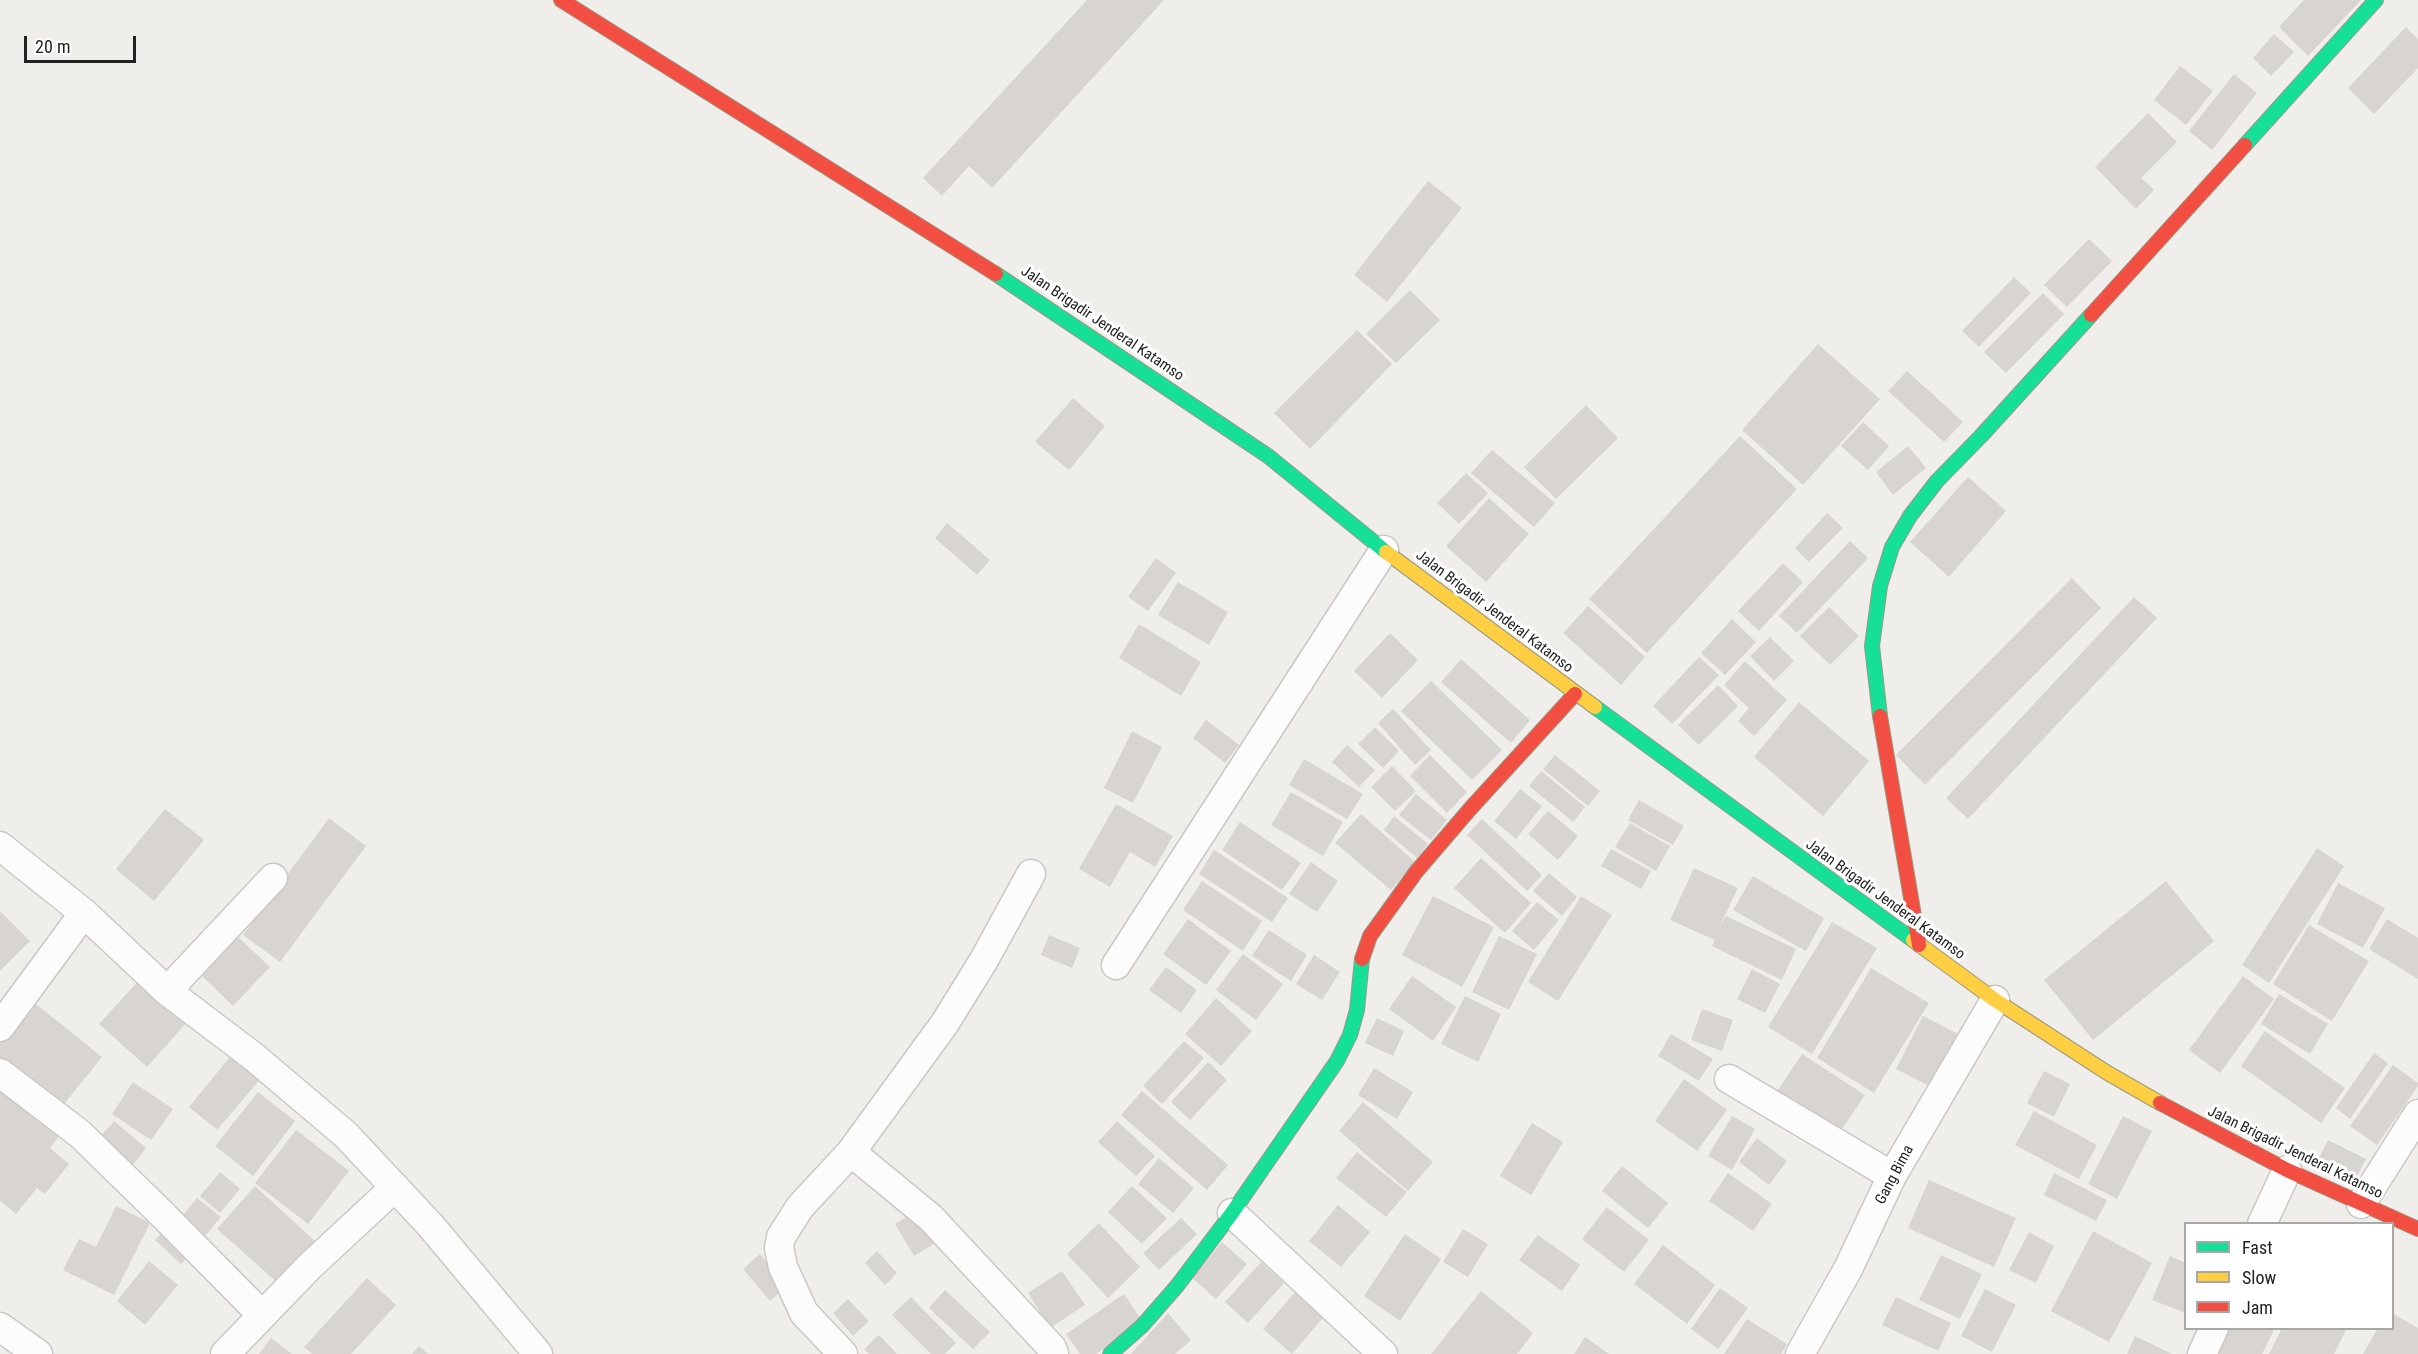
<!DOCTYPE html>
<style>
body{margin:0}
#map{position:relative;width:2418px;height:1354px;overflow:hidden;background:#f0eeeb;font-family:"Roboto Condensed",sans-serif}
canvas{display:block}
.legend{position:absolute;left:2184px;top:1222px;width:210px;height:108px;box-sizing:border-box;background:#fff;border:2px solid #a7a7a7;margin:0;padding:8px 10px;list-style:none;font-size:18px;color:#222}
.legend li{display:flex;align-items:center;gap:12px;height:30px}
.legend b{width:30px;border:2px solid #a7a7a7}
.scale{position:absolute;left:24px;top:36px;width:112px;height:27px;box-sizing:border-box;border:3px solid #222;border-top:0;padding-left:8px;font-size:18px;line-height:21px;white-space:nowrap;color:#222;-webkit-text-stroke:4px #fff;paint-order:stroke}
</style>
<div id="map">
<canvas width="2418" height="1354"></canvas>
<ul class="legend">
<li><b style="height:8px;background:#16e098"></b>Fast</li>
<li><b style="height:8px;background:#ffcf43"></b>Slow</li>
<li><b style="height:8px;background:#f24e42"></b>Jam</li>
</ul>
<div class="scale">20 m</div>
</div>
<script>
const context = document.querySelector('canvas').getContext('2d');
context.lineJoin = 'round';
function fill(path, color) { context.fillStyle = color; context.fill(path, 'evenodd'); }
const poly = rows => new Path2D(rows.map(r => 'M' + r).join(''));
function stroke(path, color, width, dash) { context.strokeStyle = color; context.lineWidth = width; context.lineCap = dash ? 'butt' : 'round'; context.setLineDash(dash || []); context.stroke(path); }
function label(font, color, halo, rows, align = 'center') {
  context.font = font + ' "Roboto Condensed",sans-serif'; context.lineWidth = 6; context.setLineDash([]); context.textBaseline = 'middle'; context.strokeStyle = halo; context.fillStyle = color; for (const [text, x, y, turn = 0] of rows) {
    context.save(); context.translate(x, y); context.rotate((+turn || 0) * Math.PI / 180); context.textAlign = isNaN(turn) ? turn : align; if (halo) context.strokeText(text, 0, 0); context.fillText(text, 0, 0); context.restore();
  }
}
fill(poly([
 [1087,0,1164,0,992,188,969,166,942,196,923,178],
 [2304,0,2361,0,2308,56,2279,27],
 [2406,27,2418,39,2418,68,2374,114,2348,88],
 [2274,34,2294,52,2271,76,2253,58],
 [2180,66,2213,91,2186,125,2154,100],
 [2234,74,2257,93,2212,150,2189,131],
 [2148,113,2177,142,2141,178,2154,190,2136,209,2095,167],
 [1428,181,1462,208,1387,302,1354,275],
 [2089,239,2112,261,2067,307,2044,285],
 [2014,277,2031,293,1979,347,1962,331],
 [1410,290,1440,320,1396,363,1366,334],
 [2043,293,2064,314,2006,373,1984,352],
 [1357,330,1392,364,1310,449,1274,413],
 [1818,344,1880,399,1803,485,1742,430],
 [1907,371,1963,422,1944,442,1888,391],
 [1073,398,1105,426,1069,470,1035,442],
 [1586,405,1618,438,1556,499,1524,467],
 [1863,422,1889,446,1868,470,1841,446],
 [1740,436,1797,489,1647,653,1589,599],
 [1908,446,1926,468,1893,495,1876,472],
 [1492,450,1555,503,1534,527,1471,473],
 [1466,473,1488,493,1459,524,1437,503],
 [1968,477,2006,511,1949,577,1910,542],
 [1489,498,1529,534,1486,582,1446,546],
 [1827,513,1843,528,1809,562,1795,548],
 [947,523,990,560,977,575,935,538],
 [1850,541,1868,558,1797,633,1779,616],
 [1156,558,1176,573,1148,611,1128,597],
 [1783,563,1803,582,1759,631,1738,611],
 [2072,578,2101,608,1925,785,1896,755],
 [1178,582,1228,612,1209,645,1158,615],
 [2134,597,2157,618,1968,819,1946,798],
 [1588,606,1645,657,1621,685,1563,633],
 [1829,607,1859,636,1830,665,1800,636],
 [1732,619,1756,642,1725,675,1701,653],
 [1139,624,1201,662,1181,696,1119,658],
 [1390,633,1418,660,1382,698,1354,671],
 [1770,637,1794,661,1774,681,1750,656],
 [1699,657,1719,675,1672,724,1653,706],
 [1461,659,1530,720,1511,743,1441,682],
 [1745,661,1787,700,1754,736,1738,721,1749,708,1724,685],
 [1431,681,1502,750,1472,780,1401,711],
 [1718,685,1738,706,1699,745,1678,725],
 [1799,702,1869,761,1823,816,1754,757],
 [1393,709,1431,750,1415,765,1378,723],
 [1206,720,1239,745,1225,763,1193,738],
 [1375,727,1399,751,1383,768,1358,744],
 [1132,731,1162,747,1133,803,1104,788],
 [1347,745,1375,770,1359,787,1332,762],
 [1430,755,1467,792,1447,813,1410,776],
 [1555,755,1600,791,1588,806,1543,769],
 [1304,759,1363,794,1347,819,1289,785],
 [1392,766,1416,791,1395,811,1371,787],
 [1541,771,1585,807,1573,822,1529,786],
 [1520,789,1542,806,1516,839,1494,821],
 [1291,792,1343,822,1323,856,1271,825],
 [1416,794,1447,820,1431,840,1399,815],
 [1639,800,1684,826,1673,845,1628,820],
 [1116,804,1173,836,1155,867,1130,852,1110,887,1079,869],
 [165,809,204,840,154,901,116,869],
 [1548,811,1578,836,1558,860,1528,834],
 [1361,814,1415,862,1391,890,1335,843],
 [1394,816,1428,844,1417,858,1384,830],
 [329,818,366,846,280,962,243,935],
 [1482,819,1542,875,1527,891,1467,835],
 [1240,822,1301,863,1282,890,1222,850],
 [1630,823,1670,846,1656,871,1615,847],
 [2317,848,2344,866,2269,983,2242,965],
 [1611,849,1651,871,1641,889,1601,866],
 [1214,850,1288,898,1272,922,1199,874],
 [1481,858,1531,903,1505,933,1454,888],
 [1311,862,1338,881,1317,912,1289,894],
 [1694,868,1738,888,1719,928,1726,916,1796,949,1782,980,1712,946,1715,940,1670,920],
 [1549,873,1577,897,1562,916,1533,891],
 [1753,876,1824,918,1806,951,1733,910],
 [1202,881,1262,921,1243,951,1183,910],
 [2166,881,2214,941,2093,1040,2044,980],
 [2338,883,2385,908,2363,948,2317,924],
 [1433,896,1494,927,1462,987,1402,955],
 [1581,896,1612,915,1558,1001,1528,982],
 [1537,902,1559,920,1534,950,1512,931],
 [0,911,30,941,0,971],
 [1188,919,1231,951,1206,985,1163,954],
 [2387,919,2418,938,2418,979,2369,949],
 [1832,922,1877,948,1812,1054,1768,1027],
 [2309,925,2369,961,2332,1021,2273,984],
 [1269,930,1307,955,1291,981,1252,956],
 [1049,935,1080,948,1072,968,1041,955],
 [1499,936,1537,954,1509,1010,1472,992],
 [238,937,270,967,233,1006,201,975],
 [1243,954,1283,984,1256,1020,1216,990],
 [1314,955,1340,972,1322,1000,1296,984],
 [1166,967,1197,990,1181,1013,1149,990],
 [1871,968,1929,1003,1874,1093,1817,1058],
 [1752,969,1780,984,1765,1013,1737,999],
 [1412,976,1456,1007,1433,1041,1389,1009],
 [2243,976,2274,999,2220,1073,2189,1050],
 [140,979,187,1022,147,1067,99,1024],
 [2279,994,2328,1024,2310,1054,2261,1024],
 [1465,996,1501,1014,1478,1062,1441,1044],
 [1216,998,1252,1031,1221,1066,1185,1034],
 [31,1000,102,1057,56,1114,0,1069,0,1038],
 [1702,1009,1733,1020,1722,1051,1691,1040],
 [1923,1016,1966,1038,1939,1091,1896,1069],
 [1377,1018,1404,1031,1393,1056,1365,1043],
 [2265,1031,2345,1088,2321,1123,2241,1066],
 [1671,1034,1713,1059,1699,1081,1658,1056],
 [1184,1041,1204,1058,1162,1104,1143,1086],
 [234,1052,263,1076,217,1130,189,1107],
 [2374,1053,2388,1063,2350,1119,2336,1108],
 [1802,1054,1865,1095,1838,1135,1776,1093],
 [1208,1062,1227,1080,1190,1120,1171,1102],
 [2393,1065,2418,1083,2418,1086,2377,1145,2350,1126],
 [1374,1068,1413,1092,1397,1119,1358,1095],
 [2044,1071,2070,1084,2054,1117,2027,1103],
 [0,1076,66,1127,50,1148,69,1164,45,1194,37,1188,16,1214,0,1201],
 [1684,1079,1727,1110,1697,1151,1655,1121],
 [133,1082,173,1109,151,1140,112,1114],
 [1142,1091,1228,1165,1207,1190,1121,1115],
 [258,1092,295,1121,253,1176,215,1146],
 [1363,1102,1433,1162,1408,1191,1339,1131],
 [2034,1111,2097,1145,2079,1179,2015,1145],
 [1732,1116,1755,1129,1732,1170,1708,1156],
 [2123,1116,2152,1131,2117,1199,2088,1184],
 [114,1121,146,1148,129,1170,96,1142],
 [1117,1121,1155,1156,1136,1176,1098,1142],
 [1532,1123,1563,1142,1531,1195,1500,1176],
 [296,1130,349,1171,308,1224,255,1183],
 [1757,1138,1787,1161,1769,1185,1739,1162],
 [2328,1140,2366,1159,2356,1178,2319,1158],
 [1357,1152,1407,1192,1386,1217,1336,1178],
 [1159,1158,1194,1188,1173,1213,1138,1184],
 [1622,1166,1668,1203,1648,1228,1602,1191],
 [220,1172,240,1189,220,1213,200,1196],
 [1728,1173,1772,1204,1753,1231,1709,1201],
 [2054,1173,2107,1200,2096,1221,2044,1195],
 [1929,1180,2016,1218,1994,1267,1908,1228],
 [255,1186,316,1242,279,1284,217,1229],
 [1132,1186,1167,1218,1142,1244,1108,1212],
 [197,1198,221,1217,199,1243,176,1224],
 [1338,1205,1370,1232,1341,1267,1309,1241],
 [116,1206,150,1223,114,1295,63,1270,79,1239,96,1247],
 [1607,1207,1649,1240,1624,1272,1582,1239],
 [917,1211,936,1243,914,1256,895,1224],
 [1181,1218,1197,1234,1159,1270,1143,1253],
 [1099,1223,1140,1267,1108,1298,1067,1254],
 [169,1225,195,1249,181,1264,155,1240],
 [1463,1229,1488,1244,1468,1277,1443,1262],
 [2093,1231,2152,1263,2109,1342,2051,1311],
 [2029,1232,2054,1246,2036,1283,2009,1270],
 [1405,1234,1441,1259,1400,1321,1364,1296],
 [1538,1235,1580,1265,1562,1291,1519,1260],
 [1222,1242,1247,1264,1216,1299,1192,1278],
 [1663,1245,1715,1285,1687,1324,1634,1284],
 [877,1251,897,1273,885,1285,865,1263],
 [760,1254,787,1286,770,1301,743,1269],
 [1941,1255,1982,1274,1960,1319,1919,1300],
 [2170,1256,2186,1263,2186,1313,2152,1300],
 [149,1261,178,1285,145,1325,117,1301],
 [1261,1262,1284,1283,1248,1323,1225,1302],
 [1062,1271,1085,1305,1050,1328,1028,1293],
 [367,1278,396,1305,351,1354,312,1354,304,1347],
 [1299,1288,1327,1313,1292,1354,1263,1329],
 [1720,1288,1748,1308,1718,1349,1691,1329],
 [1985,1289,2016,1305,1992,1352,1961,1336],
 [945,1290,990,1332,973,1349,929,1308],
 [1481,1291,1533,1333,1517,1354,1431,1354],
 [1124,1294,1143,1322,1096,1354,1080,1354,1066,1334],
 [911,1297,956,1343,945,1354,931,1354,892,1315],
 [1896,1297,1951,1323,1938,1351,1882,1325],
 [848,1299,869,1321,853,1336,833,1313],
 [1168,1313,1191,1340,1175,1354,1131,1354],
 [2392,1313,2418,1328,2418,1354,2363,1354,2378,1328,2392,1328],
 [1747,1319,1787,1344,1781,1354,1724,1354],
 [2223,1328,2275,1328,2262,1354,2210,1354],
 [2282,1328,2347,1328,2334,1354,2269,1354],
 [879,1335,897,1354,869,1354,864,1349],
 [2135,1336,2172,1354,2127,1354],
 [1585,1337,1609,1354,1574,1354],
 [271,1338,292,1354,259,1354],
 [419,1346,428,1354,412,1354]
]), '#d7d4d2');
const street = poly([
 [0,846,84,913,167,991,254,1057,346,1135,431,1226,538,1354],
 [1116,965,1384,550],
 [167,991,273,878],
 [0,1027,84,913],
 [0,1073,80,1134,162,1214,262,1315],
 [1729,1079,1892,1176],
 [851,1152,931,1218,1052,1348,1054,1354],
 [2361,1204,2418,1114],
 [1232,1213,1383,1354],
 [2262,1224,2287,1170],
 [0,1327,38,1354],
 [225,1354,309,1267,395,1187],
 [843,1354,804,1313,783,1267,779,1248,781,1237,800,1207,851,1152,945,1023,984,960,1031,874],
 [1800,1354,1848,1269,1892,1176,1995,1000],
 [2202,1354,2214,1328]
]);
const fast = poly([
 [2245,145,2376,0],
 [996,274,1268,456,1386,552],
 [1595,707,1913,940],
 [1880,716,1872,646,1880,586,1892,547,1910,516,1937,481,1981,436,2091,315],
 [1110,1354,1142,1326,1177,1286,1232,1213,1337,1061,1350,1035,1357,1010,1362,959]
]);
const slow = poly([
 [1386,552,1595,707],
 [1913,940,1995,1000,2106,1072,2160,1103]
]);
const jam = poly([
 [561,0,996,274],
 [2091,315,2245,145],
 [1880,716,1919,945],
 [1362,959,1370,936,1416,872,1470,809,1575,694],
 [2160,1103,2287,1170,2418,1229]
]);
stroke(street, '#c9c8c7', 31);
stroke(fast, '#999a82', 16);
stroke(slow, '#999a82', 16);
stroke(jam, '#999a82', 16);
stroke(street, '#fdfcfc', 28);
stroke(fast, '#16e098', 14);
stroke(slow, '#ffcf43', 14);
stroke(jam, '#f24e42', 14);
label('15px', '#222', '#fff', [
 ["Jalan Brigadir Jenderal Katamso",1102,324,34],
 ["Jalan Brigadir Jenderal Katamso",1494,612,37],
 ["Jalan Brigadir Jenderal Katamso",1885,900,36],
 ["Jalan Brigadir Jenderal Katamso",2295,1153,26],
 ["Gang Bima",1895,1175,-62]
]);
</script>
